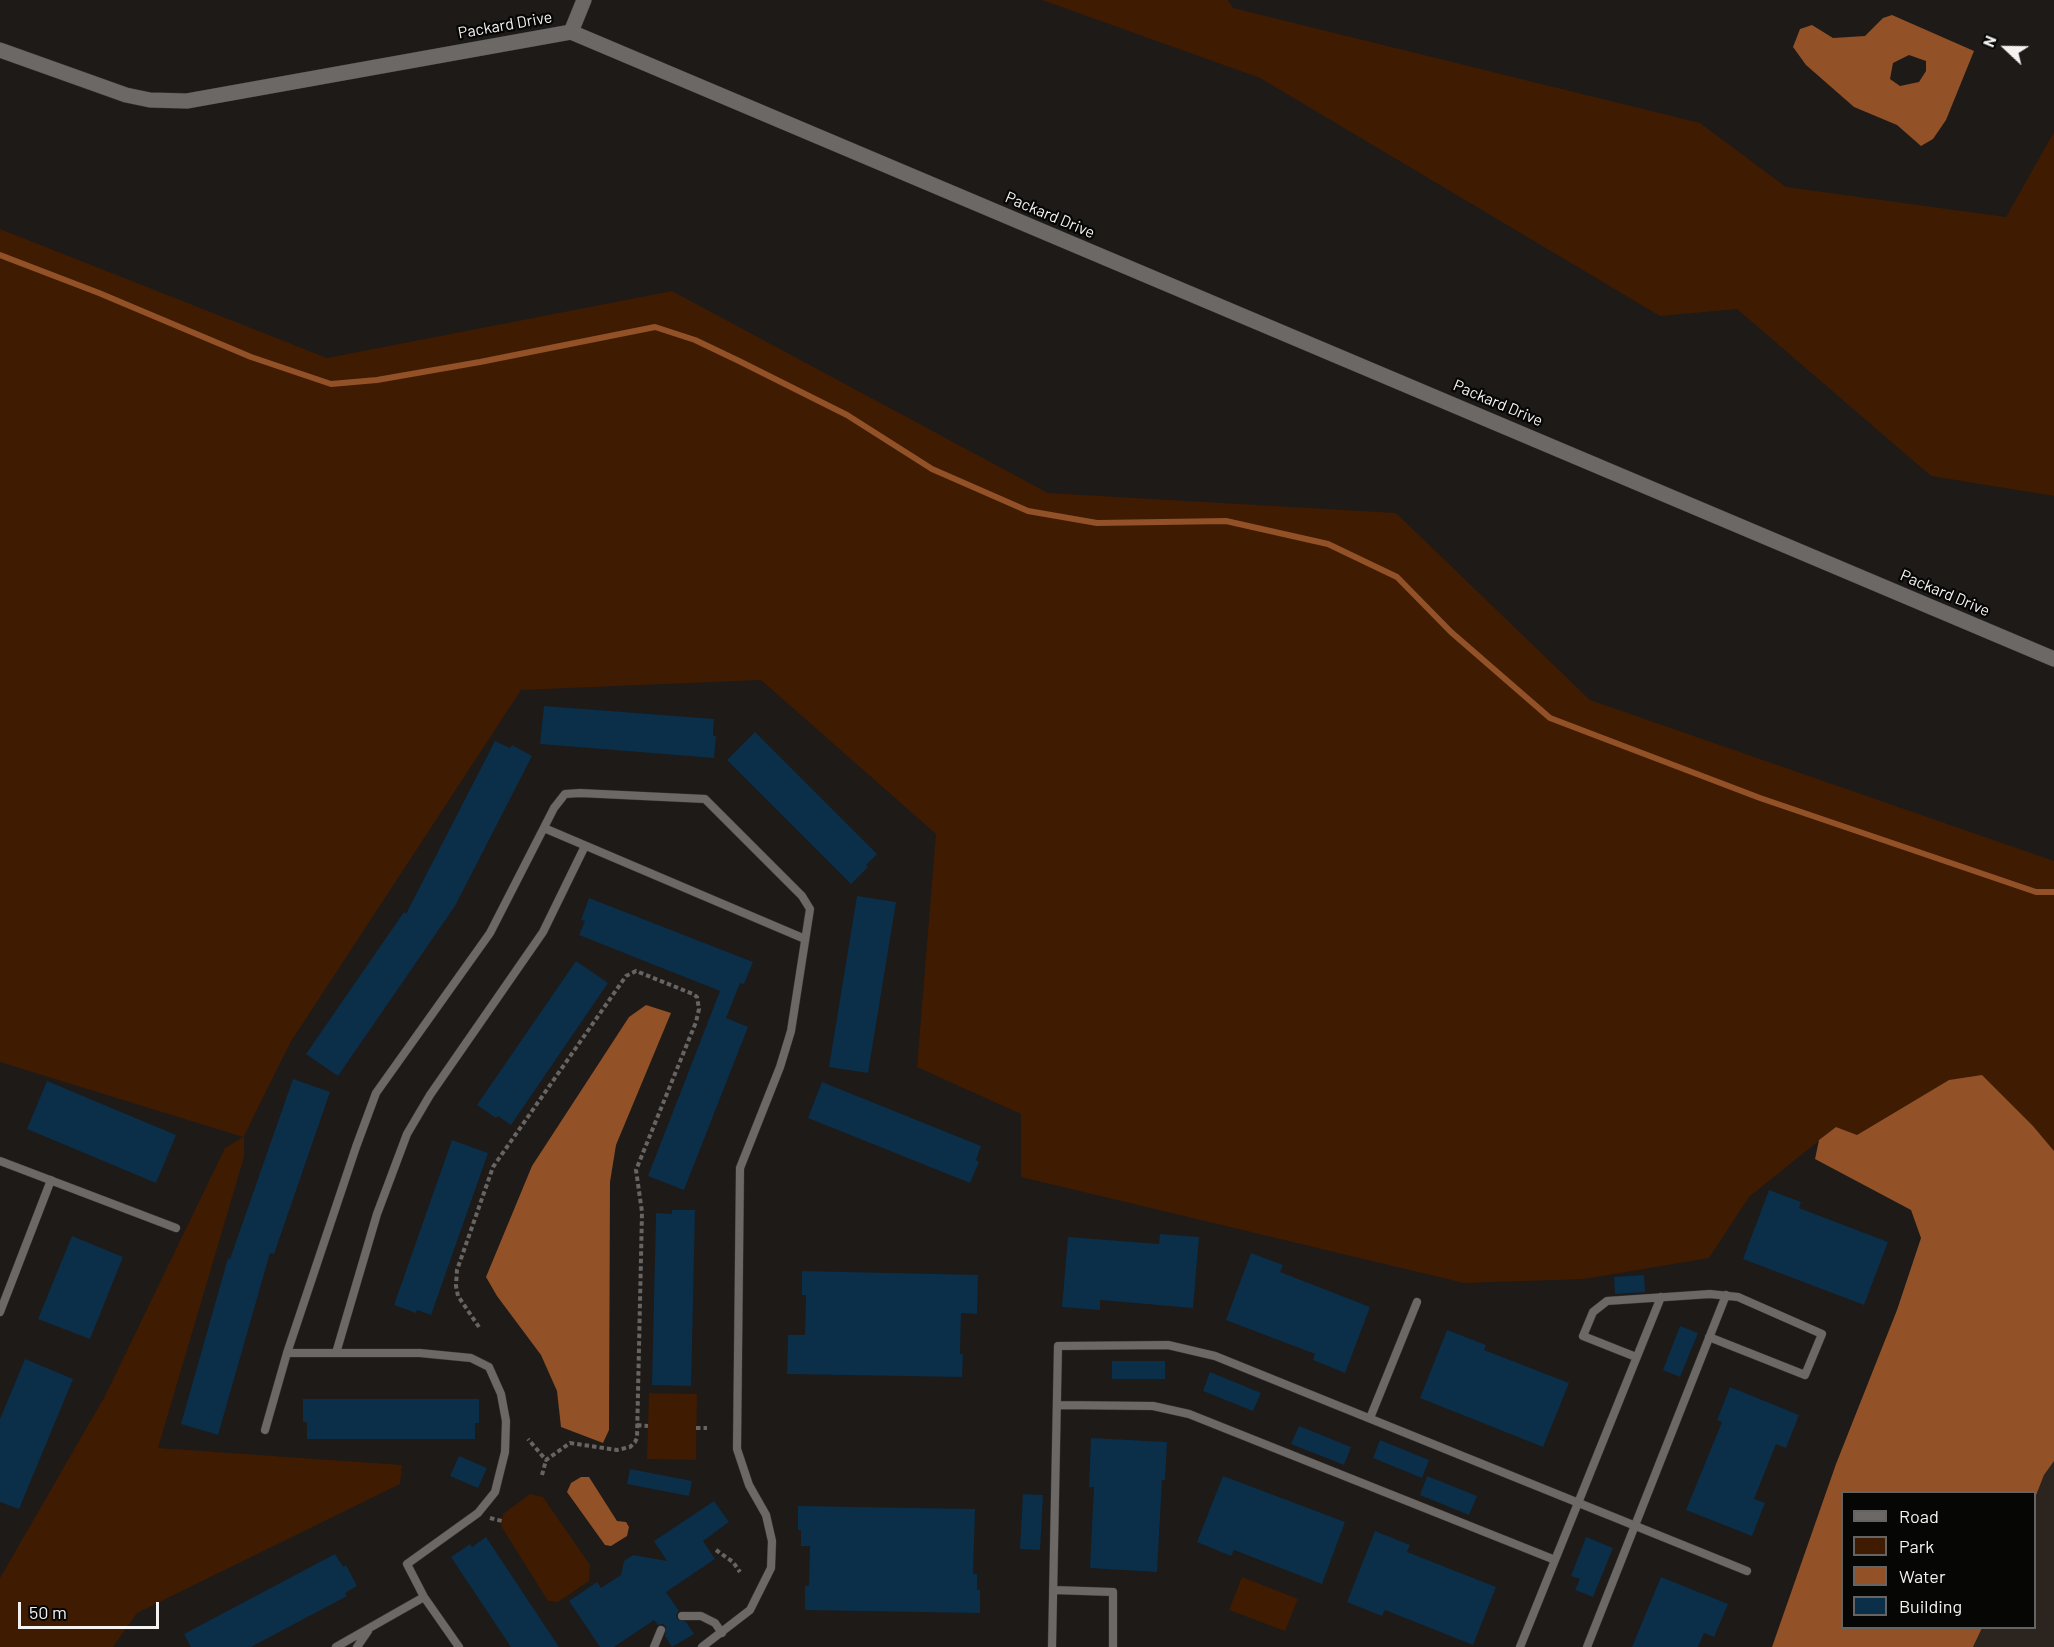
<!DOCTYPE html>
<style>
body{margin:0}
#map{position:relative;width:2054px;height:1647px;overflow:hidden;background:#1d1a18;font-family:Barlow,sans-serif}
canvas{display:block}
.legend{position:absolute;left:1841px;top:1491px;width:195px;height:138px;box-sizing:border-box;background:#060605;border:2px solid #656463;margin:0;padding:8px 10px;list-style:none;font-size:18px;color:#f4f2f1}
.legend li{display:flex;align-items:center;gap:12px;height:30px}
.legend b{width:30px;border:2px solid #656463}
.north{position:absolute;left:1976px;top:18px;width:60px;height:60px;-webkit-text-stroke:4px #060605;paint-order:stroke;rotate:292deg;font-size:16px;font-weight:700;line-height:24px;text-align:center;color:#f4f2f1}
.north::after{content:'';display:block;margin:auto;width:21px;height:27px;background:#f4f2f1;clip-path:polygon(50% 0,100% 100%,50% 72%,0 100%)}
.scale{position:absolute;left:18px;top:1602px;width:141px;height:27px;box-sizing:border-box;border:3px solid #f4f2f1;border-top:0;padding-left:8px;font-size:18px;line-height:21px;white-space:nowrap;color:#f4f2f1;-webkit-text-stroke:4px #060605;paint-order:stroke}
</style>
<div id="map">
<canvas width="2054" height="1647"></canvas>
<ul class="legend">
<li><b style="height:8px;background:#6b6866"></b>Road</li>
<li><b style="height:16px;background:#3f1b02"></b>Park</li>
<li><b style="height:16px;background:#925126"></b>Water</li>
<li><b style="height:16px;background:#0b2e49"></b>Building</li>
</ul>
<div class="north">N</div>
<div class="scale">50 m</div>
</div>
<script>
const context = document.querySelector('canvas').getContext('2d');
context.lineJoin = 'round';
function fill(path, color) { context.fillStyle = color; context.fill(path, 'evenodd'); }
const poly = rows => new Path2D(rows.map(r => 'M' + r).join(''));
function stroke(path, color, width, dash) { context.strokeStyle = color; context.lineWidth = width; context.lineCap = dash ? 'butt' : 'round'; context.setLineDash(dash || []); context.stroke(path); }
function label(font, color, halo, rows, align = 'center') {
  context.font = font + ' Barlow,sans-serif'; context.lineWidth = 4.5; context.setLineDash([]); context.textBaseline = 'middle'; context.strokeStyle = halo; context.fillStyle = color; for (const [text, x, y, turn = 0] of rows) {
    context.save(); context.translate(x, y); context.rotate((+turn || 0) * Math.PI / 180); context.textAlign = isNaN(turn) ? turn : align; if (halo) context.strokeText(text, 0, 0); context.fillText(text, 0, 0); context.restore();
  }
}
fill(poly([
 [2054,1461,2054,1647,1973,1647,1982,1628,2034,1628,2035,1498,2044,1475]
]), '#2c241f');
fill(poly([
 [1042,0,1228,0,1233,8,1700,123,1786,187,2006,217,2054,132,2054,496,1931,476,1737,309,1660,316,1260,78],
 [0,229,327,358,672,291,1048,493,1396,513,1590,700,2054,861,2054,1151,2033,1126,1949,1080,1857,1135,1836,1127,1749,1197,1709,1258,1584,1279,1464,1283,1021,1177,1021,1114,917,1067,936,834,761,680,521,690,290,1043,244,1136,244,1157,158,1448,402,1465,400,1484,137,1613,113,1647,0,1647,0,1578,105,1396,225,1148,243,1137,0,1062],
 [649,1393,697,1394,696,1460,647,1459],
 [530,1494,543,1497,590,1565,589,1581,558,1602,548,1601,501,1526,503,1514],
 [1242,1577,1298,1599,1285,1631,1229,1610]
]), '#3f1b02');
fill(poly([
 [1892,15,1974,51,1946,120,1933,139,1921,146,1897,125,1854,107,1806,65,1793,47,1800,29,1812,25,1833,38,1865,36,1883,18],
 [1909,55,1926,61,1926,71,1919,82,1900,86,1890,79,1893,63],
 [646,1005,671,1013,616,1145,610,1182,609,1430,603,1443,561,1427,557,1391,541,1355,497,1296,486,1277,532,1166,629,1017],
 [1982,1075,2033,1126,2054,1151,2054,1461,2044,1475,2035,1498,2034,1492,1842,1492,1842,1628,1982,1628,1973,1647,1772,1647,1836,1464,1897,1310,1921,1238,1911,1210,1815,1159,1819,1140,1836,1127,1857,1135,1949,1080],
 [581,1477,589,1477,617,1521,626,1522,629,1527,627,1536,611,1546,605,1545,567,1492,571,1483]
]), '#925126');
stroke(poly([
 [0,255,99,293,251,357,331,384,377,380,480,362,655,327,695,340,739,361,847,415,932,469,1028,511,1097,523,1226,521,1328,544,1397,577,1451,632,1550,718,1760,798,2036,892,2054,892]
]), '#925126', 6);
fill(poly([
 [544,706,714,719,713,736,716,736,714,758,540,744],
 [755,732,877,854,866,865,868,867,851,884,727,760],
 [495,741,510,748,512,745,532,756,455,906,338,1076,306,1054,404,912,406,914],
 [857,896,896,902,868,1073,829,1067],
 [589,898,753,962,744,984,740,983,726,1018,748,1027,684,1190,648,1176,720,991,579,935,585,921,581,920],
 [576,961,608,983,511,1125,498,1116,496,1118,477,1105],
 [293,1079,330,1092,274,1254,270,1253,218,1435,181,1424,228,1258,230,1259],
 [47,1081,176,1135,156,1183,27,1129],
 [822,1082,981,1146,976,1160,979,1162,970,1183,808,1118],
 [452,1140,488,1153,431,1315,417,1310,416,1313,394,1305],
 [1769,1190,1801,1202,1799,1208,1888,1242,1864,1305,1743,1259],
 [672,1210,695,1210,691,1386,652,1385,656,1213,672,1214],
 [1160,1234,1199,1237,1193,1308,1100,1300,1100,1310,1062,1307,1068,1237,1159,1244],
 [72,1236,123,1257,90,1339,38,1319],
 [1251,1253,1283,1265,1280,1272,1370,1307,1345,1373,1313,1360,1315,1354,1226,1320],
 [802,1271,978,1275,977,1314,961,1313,960,1354,963,1354,962,1377,787,1374,788,1335,805,1335,806,1295,802,1295],
 [1644,1275,1645,1292,1615,1294,1614,1277],
 [1680,1326,1698,1333,1680,1377,1663,1370],
 [1447,1330,1486,1345,1484,1350,1569,1383,1543,1447,1420,1398],
 [25,1359,73,1379,19,1509,0,1502,0,1419],
 [1112,1361,1165,1361,1165,1379,1112,1379],
 [1210,1372,1261,1393,1253,1411,1203,1391],
 [1730,1387,1799,1415,1786,1448,1776,1444,1754,1499,1765,1503,1752,1536,1686,1510,1722,1422,1717,1420],
 [303,1399,479,1399,479,1423,475,1423,475,1439,307,1439,307,1422,303,1422],
 [1299,1426,1351,1447,1344,1465,1291,1444],
 [1091,1438,1167,1442,1165,1480,1162,1480,1157,1572,1090,1568,1094,1487,1089,1487],
 [1380,1440,1429,1460,1422,1478,1373,1458],
 [459,1456,487,1468,478,1488,450,1476],
 [630,1469,692,1481,689,1496,627,1484],
 [1223,1476,1345,1522,1322,1584,1234,1550,1231,1556,1197,1542],
 [1427,1476,1477,1496,1469,1515,1420,1495],
 [1023,1494,1043,1495,1040,1550,1020,1549],
 [714,1501,729,1522,703,1541,715,1559,666,1592,679,1611,676,1615,677,1619,686,1622,694,1634,672,1647,665,1636,666,1627,663,1624,658,1625,654,1620,614,1647,600,1647,569,1601,597,1582,601,1588,621,1575,624,1561,633,1555,667,1561,654,1541],
 [798,1506,975,1509,973,1574,977,1574,977,1590,980,1590,980,1613,805,1610,805,1586,809,1586,810,1546,801,1546,801,1530,798,1530],
 [1375,1531,1410,1545,1407,1552,1496,1587,1473,1645,1385,1610,1382,1616,1347,1602],
 [486,1537,559,1647,511,1647,451,1557,470,1544,472,1547],
 [1586,1537,1613,1548,1593,1597,1575,1590,1580,1579,1571,1576],
 [335,1554,343,1567,346,1565,357,1586,345,1593,347,1596,251,1647,191,1647,184,1634],
 [1661,1577,1728,1604,1714,1637,1704,1633,1698,1647,1632,1647]
]), '#0b2e49');
const lane = poly([
 [544,828,805,939],
 [0,1161,176,1228],
 [0,1312,51,1180],
 [287,1353,420,1353,471,1358,489,1367,501,1394,506,1421,505,1452,495,1492,478,1513,407,1564,424,1597,459,1647],
 [336,1353,377,1214,407,1134,430,1095,543,932,585,846],
 [1636,1357,1583,1336,1593,1312,1607,1301,1710,1294,1738,1297,1822,1334,1805,1375,1709,1337],
 [1057,1405,1153,1406,1189,1414,1555,1560],
 [1370,1418,1417,1302],
 [265,1430,287,1353,356,1147,376,1093,490,933,554,808,565,794,580,793,705,799,802,896,810,909,791,1031,780,1067,740,1168,737,1449,749,1485,766,1515,772,1541,771,1568,750,1610,702,1647],
 [1053,1590,1113,1592,1113,1647],
 [682,1616,701,1616,715,1623,722,1633],
 [336,1647,424,1597],
 [357,1647,368,1631],
 [654,1647,661,1630],
 [1052,1647,1058,1346,1168,1345,1215,1356,1747,1571],
 [1520,1647,1661,1297],
 [1587,1647,1726,1295]
]);
const street = poly([
 [571,32,584,0],
 [0,50,126,95,150,100,187,101,571,32,2054,659]
]);
stroke(lane, '#363433', 9);
stroke(street, '#363433', 16);
stroke(poly([
 [479,1327,458,1296,456,1286,457,1270,493,1167,626,976,636,971,693,994,697,997,699,1009,696,1022,636,1170,642,1212,637,1438,635,1442,630,1447,617,1450,570,1443,546,1460,528,1439],
 [637,1425,648,1426],
 [696,1428,707,1428],
 [542,1475,546,1460],
 [490,1518,502,1521],
 [716,1550,733,1562,740,1572]
]), '#676462', 4, [4.5, 3]);
stroke(lane, '#6b6866', 8);
stroke(street, '#6b6866', 15);
label('16px', '#f4f2f1', '#060605', [
 ["Packard Drive",505,25,-10],
 ["Packard Drive",1050,215,23],
 ["Packard Drive",1498,403,23],
 ["Packard Drive",1945,593,23]
]);
</script>
